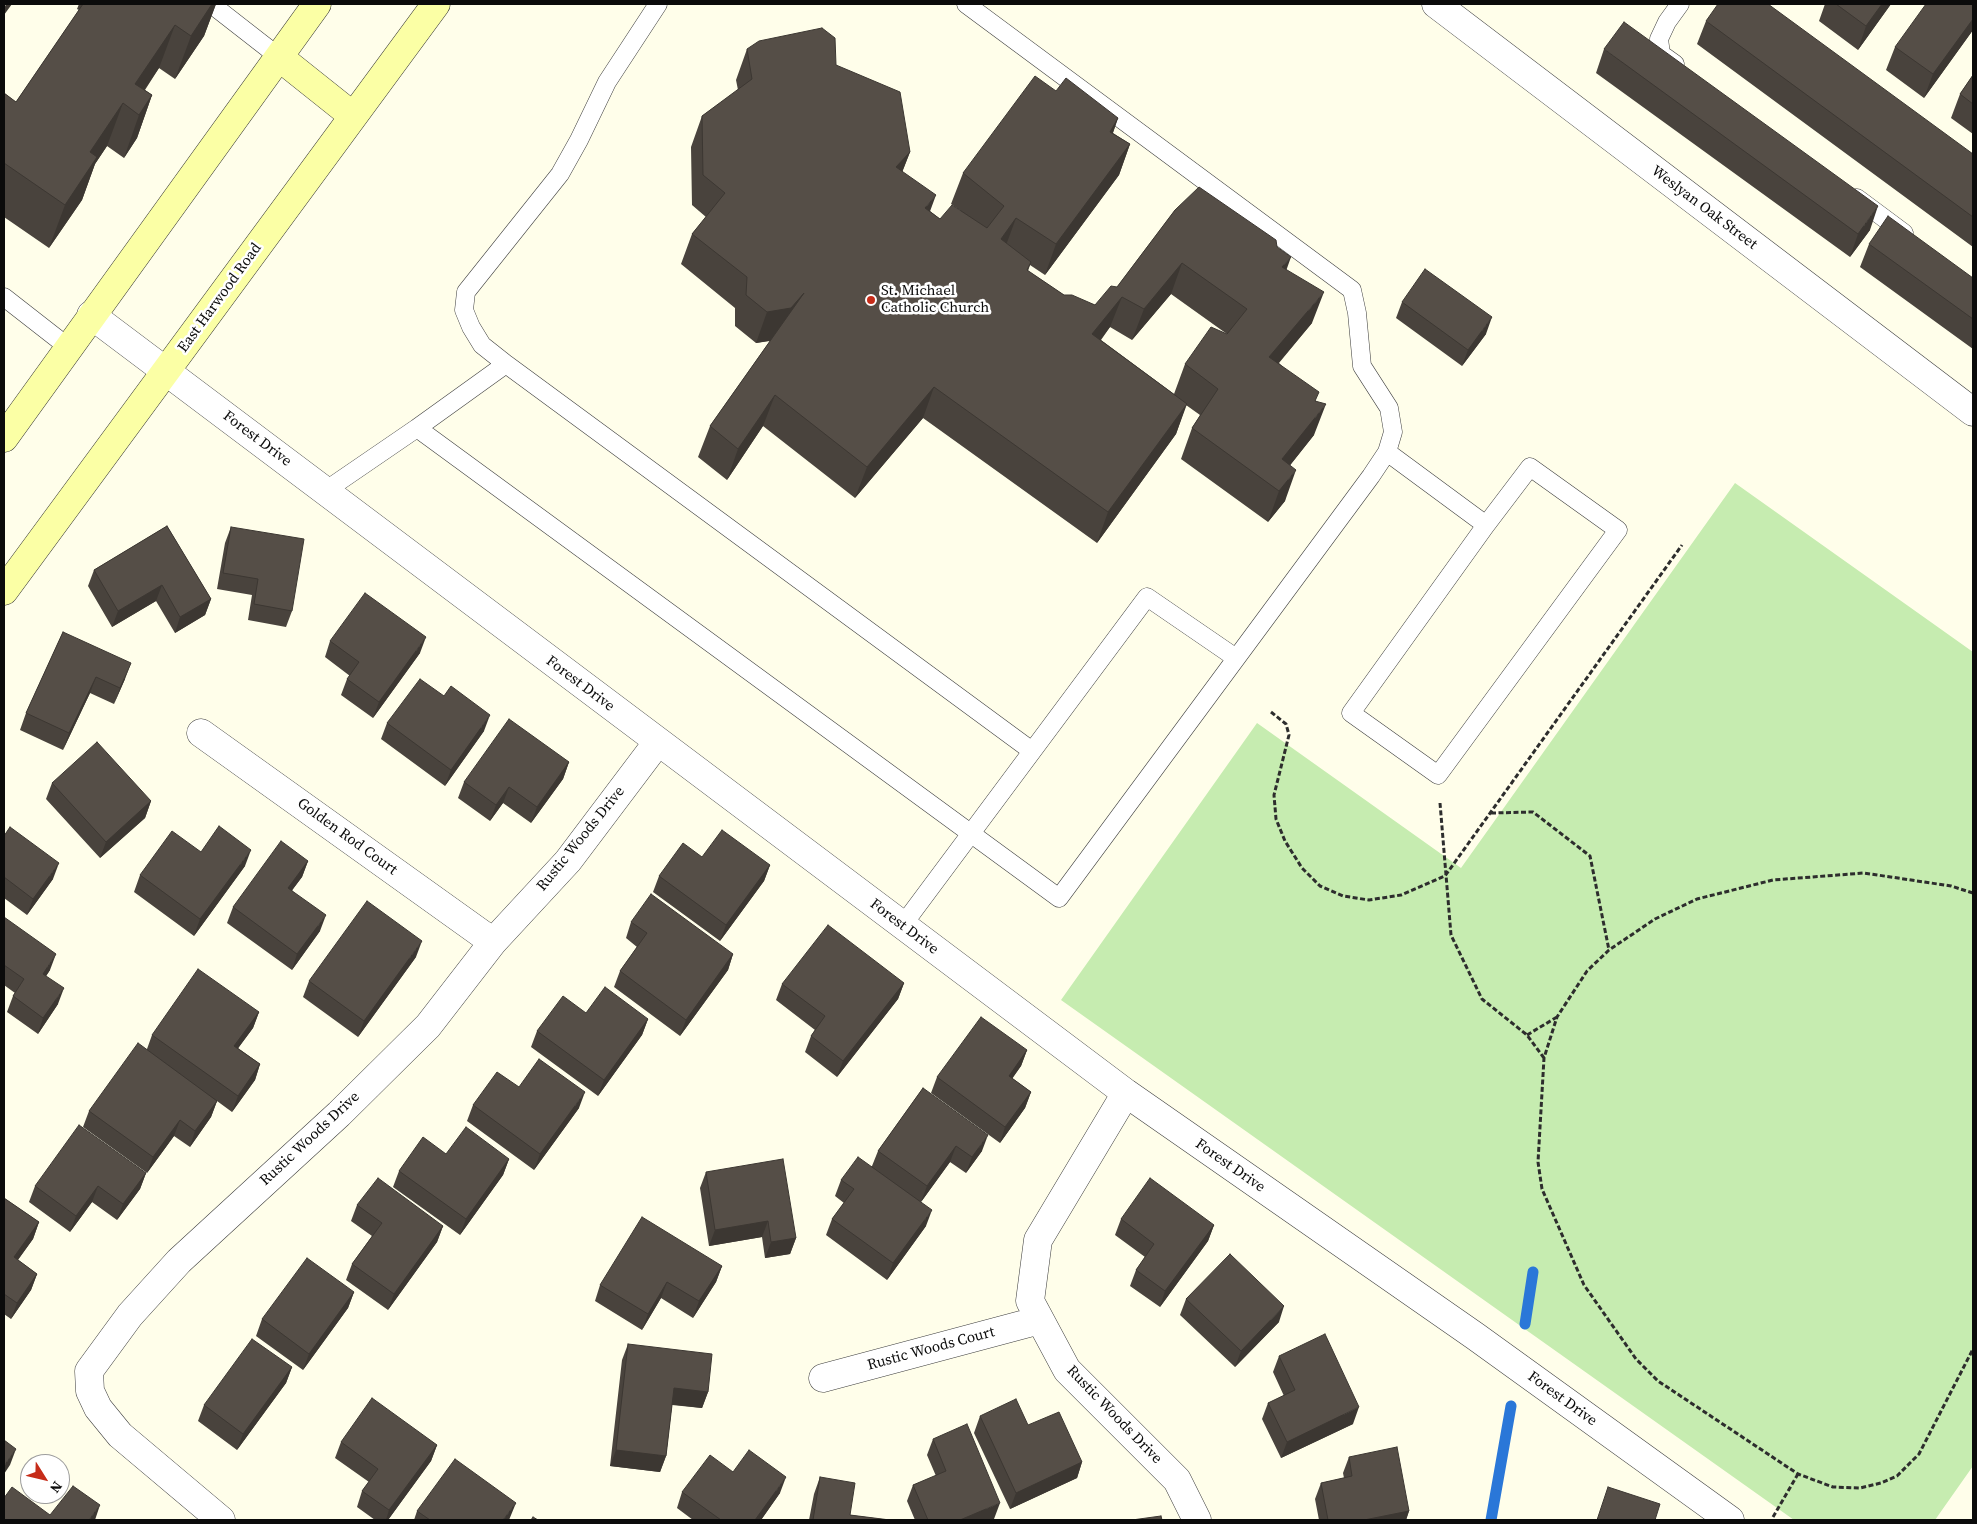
<!DOCTYPE html>
<style>
body{margin:0}
#map{position:relative;width:1977px;height:1524px;overflow:hidden;background:#fffeea;font-family:"Source Serif 4",serif}
canvas{display:block}
.frame{position:absolute;inset:0;border:5px solid #0b0b0b;pointer-events:none}
.north{position:absolute;left:20px;top:1454px;width:50px;height:50px;box-sizing:border-box;background:#fff;border:1px solid #9d9d9d;border-radius:50%;rotate:126deg;font-size:14px;font-weight:700;line-height:20px;text-align:center;color:#0b0b0b}
.north::after{content:'';display:block;margin:auto;width:18px;height:22px;background:#c62c19;clip-path:polygon(50% 0,100% 100%,50% 72%,0 100%)}
</style>
<div id="map">
<canvas width="1977" height="1524"></canvas>
<div class="frame"></div>
<div class="north">N</div>
</div>
<script>
const context = document.querySelector('canvas').getContext('2d');
context.lineJoin = 'round';
function fill(path, color) { context.fillStyle = color; context.fill(path, 'evenodd'); }
const poly = rows => new Path2D(rows.map(r => 'M' + r).join(''));
function stroke(path, color, width, dash) { context.strokeStyle = color; context.lineWidth = width; context.lineCap = dash ? 'butt' : 'round'; context.setLineDash(dash || []); context.stroke(path); }
function label(font, color, halo, rows, align = 'center') {
  context.font = font + ' "Source Serif 4",serif'; context.lineWidth = 5; context.setLineDash([]); context.textBaseline = 'middle'; context.strokeStyle = halo; context.fillStyle = color; for (const [text, x, y, turn = 0] of rows) {
    context.save(); context.translate(x, y); context.rotate((+turn || 0) * Math.PI / 180); context.textAlign = isNaN(turn) ? turn : align; if (halo) context.strokeText(text, 0, 0); context.fillText(text, 0, 0); context.restore();
  }
}
fill(poly([
 [1735,483,1973,652,1973,1466,1935,1520,1794,1520,1061,1000,1257,723,1461,868]
]), '#c6ecb0');
stroke(poly([
 [1525,1324,1533,1272],
 [1491,1520,1511,1406]
]), '#2a77d8', 11);
const lane = poly([
 [211,4,279,57],
 [658,4,607,82,579,140,560,174,466,292,464,310,471,327,482,345,506,364,417,428,1059,898,1371,476,1387,452,1393,432,1389,408,1362,366,1357,313,1352,290,966,4],
 [1675,64,1661,54,1659,39,1667,22,1680,4],
 [1857,198,1904,233],
 [4,297,68,347],
 [506,364,1032,751],
 [1387,452,1486,525,1530,467,1618,530,1438,775,1351,713,1486,525],
 [325,491,417,428],
 [902,926,1147,597,1236,658]
]);
const street = poly([
 [1436,4,1973,412],
 [91,315,1126,1093,1475,1336,1730,1520],
 [201,733,493,942],
 [1126,1093,1038,1240,1030,1301,1067,1370,1177,1480,1197,1520],
 [823,1378,1040,1320],
 [221,1520,120,1435,98,1408,90,1391,89,1371,130,1315,179,1261,339,1114,428,1026,493,942,568,861,657,743]
]);
const secondary = poly([
 [279,57,353,116],
 [4,438,317,4],
 [4,591,436,4]
]);
stroke(lane, '#3e3e3e', 19);
stroke(street, '#3e3e3e', 29);
stroke(secondary, '#2d2d2d', 29);
stroke(poly([
 [1271,712,1286,724,1289,735,1274,795,1276,819,1285,841,1302,868,1320,886,1343,896,1369,900,1401,895,1445,876,1682,545],
 [1440,803,1451,935,1482,999,1527,1035,1544,1058],
 [1491,813,1533,812,1590,856,1609,950],
 [1973,893,1951,886,1864,873,1773,880,1697,899,1655,919,1609,950,1587,971,1557,1017,1544,1058,1538,1162,1542,1189,1584,1285,1636,1359,1658,1381,1798,1474,1833,1487,1860,1488,1881,1483,1897,1476,1919,1454,1973,1349],
 [1527,1035,1557,1017],
 [1773,1517,1798,1474]
]), '#2d2d2d', 3, [5, 2.5]);
stroke(lane, '#fff', 18);
stroke(street, '#fff', 28);
stroke(secondary, '#fbffa5', 28);
fill(poly([
 [79,4,216,4,204,36,175,79,159,68,145,90,152,95,137,138,124,158,107,146,95,164,82,200,49,248,4,217,4,93,16,102,79,10,77,9],
 [1825,4,1891,4,1858,50,1819,21],
 [1973,4,1973,30,1924,98,1886,70,1895,47],
 [1706,21,1973,154,1973,247,1697,44],
 [747,49,836,65,910,152,902,172,930,211,940,219,961,211,951,204,963,173,1056,91,1118,118,1113,133,1130,144,1119,175,1045,275,1030,265,1028,271,1064,295,1095,305,1117,287,1175,210,1277,247,1286,270,1312,323,1279,363,1316,401,1314,435,1290,465,1285,501,1268,522,1181,459,1192,428,1200,415,1186,405,1176,434,1097,543,923,418,855,498,763,426,727,480,698,457,710,426,770,341,756,343,735,326,735,308,681,264,692,234,706,217,692,205,691,147,702,116,738,90,736,80],
 [1171,294,1227,334,1185,364,1174,394,1101,340,1110,327,1132,340],
 [1604,49,1870,230,1850,257,1596,73],
 [1973,75,1973,134,1951,118,1960,94],
 [1869,244,1973,278,1973,349,1860,267],
 [1402,302,1486,334,1462,366,1396,318],
 [167,526,211,599,205,615,175,633,156,601,112,627,88,586,94,570],
 [231,527,292,611,286,627,248,620,252,595,217,589,225,543],
 [63,632,125,679,114,704,90,693,63,750,20,730,26,713],
 [330,641,420,653,373,718,341,695,347,679,350,676,325,657],
 [444,696,484,731,445,786,381,739,387,723],
 [569,762,563,779,531,823,503,803,490,821,458,798,464,782],
 [52,783,151,801,145,818,100,858,46,799],
 [4,836,53,879,27,915,4,898],
 [201,852,245,866,194,936,134,892,140,875],
 [702,857,770,865,764,881,720,941,653,892,659,876],
 [308,861,302,877,292,890,320,931,292,970,227,923,233,907],
 [4,917,50,970,46,976,58,1004,38,1034,7,1012,13,996,15,993,4,985],
 [631,922,733,954,728,970,680,1036,614,987,620,971,637,947,626,938],
 [416,957,358,1037,303,997,309,981],
 [904,983,898,999,837,1077,805,1052,811,1036,815,1030,776,1000,782,984],
 [259,1012,253,1028,238,1048,260,1064,255,1080,232,1112,217,1101,211,1117,190,1147,174,1136,147,1173,83,1127,89,1111,147,1049,152,1035],
 [586,1013,648,1019,642,1035,598,1096,531,1047,537,1031],
 [1027,1050,1021,1066,1012,1078,1031,1092,1025,1108,1000,1143,931,1093,937,1077],
 [519,1087,579,1108,534,1170,467,1121,473,1105],
 [923,1088,982,1151,966,1173,950,1162,921,1202,926,1226,887,1280,826,1235,832,1219,844,1203,835,1196,841,1180,872,1166,878,1151],
 [446,1154,509,1159,503,1175,460,1235,393,1187,399,1171],
 [706,1172,796,1238,790,1254,765,1258,762,1237,709,1246,700,1188],
 [146,1173,140,1189,117,1220,92,1202,70,1232,29,1202,35,1186],
 [4,1198,39,1222,33,1239,18,1260,37,1274,31,1290,11,1319,4,1314],
 [357,1205,443,1226,437,1242,388,1310,346,1280,352,1264,372,1236,351,1221],
 [1121,1219,1214,1225,1208,1241,1160,1307,1130,1286,1136,1270,1145,1257,1115,1235],
 [722,1266,716,1282,693,1318,661,1298,642,1330,595,1301,600,1285],
 [354,1292,348,1308,303,1370,256,1336,262,1319],
 [1186,1299,1279,1322,1235,1367,1180,1315],
 [628,1344,708,1392,702,1408,672,1405,666,1456,660,1472,610,1466,622,1360],
 [1279,1356,1353,1424,1281,1458,1262,1419,1268,1403,1284,1396,1273,1372],
 [292,1367,286,1383,237,1450,198,1421,204,1405],
 [980,1416,1028,1425,1082,1462,1077,1478,1010,1509,974,1433],
 [933,1439,994,1519,991,1520,915,1520,907,1501,913,1485,936,1476,927,1455],
 [341,1442,437,1445,431,1461,388,1520,375,1520,357,1507,362,1491,369,1482,335,1458],
 [1349,1457,1409,1511,1406,1520,1319,1520,1315,1499,1321,1483,1344,1478,1343,1473],
 [733,1472,780,1493,761,1520,693,1520,677,1508,682,1492],
 [820,1477,850,1515,890,1520,809,1520,814,1494],
 [417,1511,510,1519,509,1520,414,1520]
]), '#49433d');
fill(poly([
 [6,4,12,4,4,15,4,9],
 [212,4,216,4,204,36,175,79,191,36],
 [1882,4,1891,4,1858,50,1866,26],
 [1973,19,1973,30,1924,98,1933,74],
 [175,25,159,68,131,109,135,84],
 [152,95,137,138,124,158,139,115],
 [123,103,107,146,95,164,82,200,49,248,65,205,90,152],
 [1118,118,1107,149,1110,132],
 [1130,144,1119,175,1045,275,1056,244],
 [910,152,898,183,896,167],
 [936,195,925,225,925,208],
 [1878,206,1870,230,1850,257,1858,234],
 [1016,218,1005,248,1001,239],
 [1291,257,1280,288,1282,267],
 [1182,263,1171,294,1132,340,1144,309],
 [1324,292,1312,323,1258,387,1269,357],
 [804,293,779,339,756,343,767,312],
 [1122,297,1110,327,1081,365,1092,334],
 [1492,317,1486,334,1462,366,1468,350],
 [934,387,923,418,855,498,867,467],
 [775,395,763,426,727,480,738,449],
 [1187,404,1176,434,1097,543,1108,512],
 [1326,404,1314,435,1273,487,1282,459],
 [1296,470,1285,501,1268,522,1279,491],
 [162,585,156,601,112,627,118,611],
 [211,599,205,615,175,633,180,617],
 [426,637,420,653,373,718,379,702],
 [131,663,125,679,114,704,120,688],
 [96,677,90,693,63,750,69,733],
 [490,715,484,731,445,786,451,770],
 [569,762,563,779,531,823,537,807],
 [509,787,503,803,490,821,496,805],
 [151,801,145,818,100,858,106,842],
 [251,850,245,866,194,936,200,919],
 [308,861,302,877,282,904,288,888],
 [59,863,53,879,27,915,33,899],
 [770,865,764,881,720,941,726,925],
 [326,915,320,931,292,970,297,954],
 [422,941,416,957,358,1037,364,1021],
 [56,954,50,970,37,990,43,974],
 [733,954,728,970,680,1036,686,1020],
 [904,983,898,999,837,1077,843,1061],
 [64,988,58,1004,38,1034,43,1018],
 [259,1012,253,1028,228,1062,234,1046],
 [648,1019,642,1035,598,1096,604,1080],
 [1027,1050,1021,1066,1003,1092,1009,1076],
 [260,1064,255,1080,232,1112,238,1096],
 [585,1092,579,1108,534,1170,540,1154],
 [1031,1092,1025,1108,1000,1143,1005,1127],
 [217,1101,211,1117,190,1147,195,1131],
 [180,1120,174,1136,147,1173,153,1157],
 [988,1135,982,1151,966,1173,972,1157],
 [956,1146,950,1162,921,1202,927,1186],
 [509,1159,503,1175,460,1235,466,1219],
 [146,1173,140,1189,117,1220,123,1204],
 [98,1186,92,1202,70,1232,76,1216],
 [932,1210,926,1226,887,1280,893,1263],
 [768,1221,762,1237,709,1246,715,1230],
 [39,1222,33,1239,8,1273,14,1257],
 [1214,1225,1208,1241,1160,1307,1165,1291],
 [443,1226,437,1242,388,1310,394,1294],
 [796,1238,790,1254,765,1258,771,1242],
 [722,1266,716,1282,693,1318,699,1301],
 [37,1274,31,1290,11,1319,17,1303],
 [667,1282,661,1298,642,1330,648,1314],
 [354,1292,348,1308,303,1370,309,1354],
 [1284,1306,1279,1322,1235,1367,1241,1351],
 [292,1367,286,1383,237,1450,243,1434],
 [674,1388,708,1392,702,1408,668,1404],
 [1359,1407,1353,1424,1281,1458,1287,1442],
 [437,1445,431,1461,388,1520,386,1520,389,1510],
 [16,1449,10,1465,4,1474,4,1466],
 [616,1450,666,1456,660,1472,610,1466],
 [1082,1462,1077,1478,1010,1509,1016,1493],
 [786,1477,780,1493,761,1520,755,1520],
 [516,1503,509,1520,503,1520],
 [1000,1503,994,1519,991,1520,960,1520],
 [100,1505,95,1520,89,1520],
 [1409,1511,1406,1520,1364,1520]
]), '#3c3732');
const building = poly([
 [83,4,212,4,191,36,175,25,135,84,152,95,139,115,123,103,90,152,97,157,65,205,4,163,4,93,16,102,83,4],
 [1718,4,1768,4,1973,154,1973,217,1706,21,1718,4],
 [1836,4,1882,4,1866,26,1836,4],
 [1926,4,1973,4,1973,19,1933,74,1895,47,1926,4],
 [1624,22,1878,206,1858,234,1604,49,1624,22],
 [822,28,835,38,836,65,900,92,910,152,896,167,936,195,925,208,940,219,952,205,987,228,1004,206,963,173,1035,76,1056,91,1066,78,1118,118,1110,132,1130,144,1056,244,1016,218,1001,239,1031,262,1027,270,1064,295,1072,295,1095,305,1111,286,1117,287,1175,210,1199,187,1276,240,1277,247,1291,257,1282,267,1324,292,1269,357,1319,392,1315,401,1326,404,1282,459,1296,470,1279,491,1192,428,1218,389,1185,364,1211,327,1227,334,1247,309,1182,263,1144,309,1122,297,1092,334,1187,404,1108,512,934,387,867,467,775,395,738,449,710,426,804,293,791,308,767,312,746,295,747,277,692,234,725,193,703,175,702,116,752,79,747,49,759,41,822,28],
 [1973,75,1973,104,1960,94,1973,75],
 [1888,216,1973,278,1973,319,1869,244,1888,216],
 [1425,269,1492,317,1468,350,1402,302,1425,269],
 [167,526,211,599,180,617,162,585,118,611,94,570,167,526],
 [231,527,304,539,292,611,254,604,258,579,223,573,231,527],
 [365,593,426,637,379,702,347,679,359,662,330,641,365,593],
 [63,632,131,663,120,688,96,677,69,733,26,713,63,632],
 [420,679,444,696,451,686,490,715,451,770,387,723,420,679],
 [509,719,569,762,537,807,509,787,496,805,464,782,509,719],
 [97,742,151,801,106,842,52,783,97,742],
 [219,826,251,850,200,919,140,875,172,831,201,852,219,826],
 [10,827,59,863,33,899,4,877,4,836,10,827],
 [722,830,770,865,726,925,659,876,683,843,702,857,722,830],
 [281,841,308,861,288,888,326,915,297,954,233,907,281,841],
 [651,894,733,954,686,1020,620,971,647,933,631,922,651,894],
 [367,901,422,941,364,1021,309,981,367,901],
 [4,917,56,954,43,974,64,988,43,1018,13,996,24,979,4,965,4,917],
 [828,925,904,983,843,1061,811,1036,825,1016,782,984,828,925],
 [198,969,259,1012,234,1046,260,1064,238,1096,152,1035,198,969],
 [605,987,648,1019,604,1080,537,1031,563,996,586,1013,605,987],
 [981,1017,1027,1050,1009,1076,1031,1092,1005,1127,937,1077,981,1017],
 [138,1043,217,1101,195,1131,180,1120,153,1157,89,1111,138,1043],
 [539,1059,585,1092,540,1154,473,1105,497,1072,519,1087,539,1059],
 [923,1088,988,1135,972,1157,956,1146,927,1186,878,1151,923,1088],
 [79,1125,146,1173,123,1204,98,1186,76,1216,35,1186,79,1125],
 [466,1127,509,1159,466,1219,399,1171,423,1137,446,1154,466,1127],
 [858,1157,932,1210,893,1263,832,1219,854,1189,841,1180,858,1157],
 [783,1159,796,1238,771,1242,768,1221,715,1230,706,1172,783,1159],
 [378,1178,443,1226,394,1294,352,1264,382,1223,357,1205,378,1178],
 [1150,1178,1214,1225,1165,1291,1136,1270,1154,1244,1121,1219,1150,1178],
 [4,1198,39,1222,14,1257,37,1274,17,1303,4,1294,4,1198],
 [642,1217,722,1266,699,1301,667,1282,648,1314,600,1285,642,1217],
 [1230,1254,1284,1306,1241,1351,1186,1299,1230,1254],
 [307,1258,354,1292,309,1354,262,1319,307,1258],
 [1325,1334,1359,1407,1287,1442,1268,1403,1295,1390,1279,1356,1325,1334],
 [252,1339,292,1367,243,1434,204,1405,252,1339],
 [628,1344,712,1354,708,1392,674,1388,666,1456,616,1450,628,1344],
 [372,1398,437,1445,389,1510,362,1491,378,1469,341,1442,372,1398],
 [1016,1399,1028,1425,1059,1412,1082,1462,1016,1493,980,1416,1016,1399],
 [967,1424,1000,1503,960,1520,928,1520,913,1485,946,1471,933,1439,967,1424],
 [4,1440,16,1449,4,1466,4,1440],
 [1397,1447,1409,1511,1364,1520,1328,1520,1321,1483,1352,1476,1349,1457,1397,1447],
 [749,1450,786,1477,755,1520,721,1520,682,1492,710,1455,733,1472,749,1450],
 [455,1459,516,1503,503,1520,430,1520,417,1511,455,1459],
 [820,1477,855,1483,850,1515,890,1520,813,1520,820,1477],
 [73,1486,100,1505,89,1520,4,1520,4,1498,12,1487,50,1515,73,1486],
 [1608,1487,1660,1504,1655,1520,1597,1520,1608,1487],
 [1161,1516,1162,1520,1132,1520,1161,1516],
 [533,1517,538,1520,531,1520,533,1517]
]);
fill(building, '#554e47');
stroke(building, '#3c3732', 1);
for (const [x, y, r, color] of [
 [871,300,5,"#c62c19"]
]) { const dot = new Path2D(); dot.arc(x, y, r, 0, 2 * Math.PI); context.fillStyle = color; context.fill(dot); stroke(dot, '#fff', 2); }
label('15px', '#0b0b0b', '#fff', [
 ["Weslyan Oak Street",1704,208,37],
 ["East Harwood Road",220,298,-54],
 ["Forest Drive",257,439,37],
 ["Forest Drive",580,684,37],
 ["Golden Rod Court",347,837,36],
 ["Rustic Woods Drive",581,839,-51],
 ["Forest Drive",904,927,37],
 ["Rustic Woods Drive",310,1139,-43],
 ["Forest Drive",1230,1166,35],
 ["Rustic Woods Court",931,1349,-15],
 ["Forest Drive",1562,1399,36],
 ["Rustic Woods Drive",1114,1415,46]
]);
label('15px', '#0b0b0b', '#fff', [
 ["St. Michael",881,291],
 ["Catholic Church",881,308]
], 'left');
</script>
